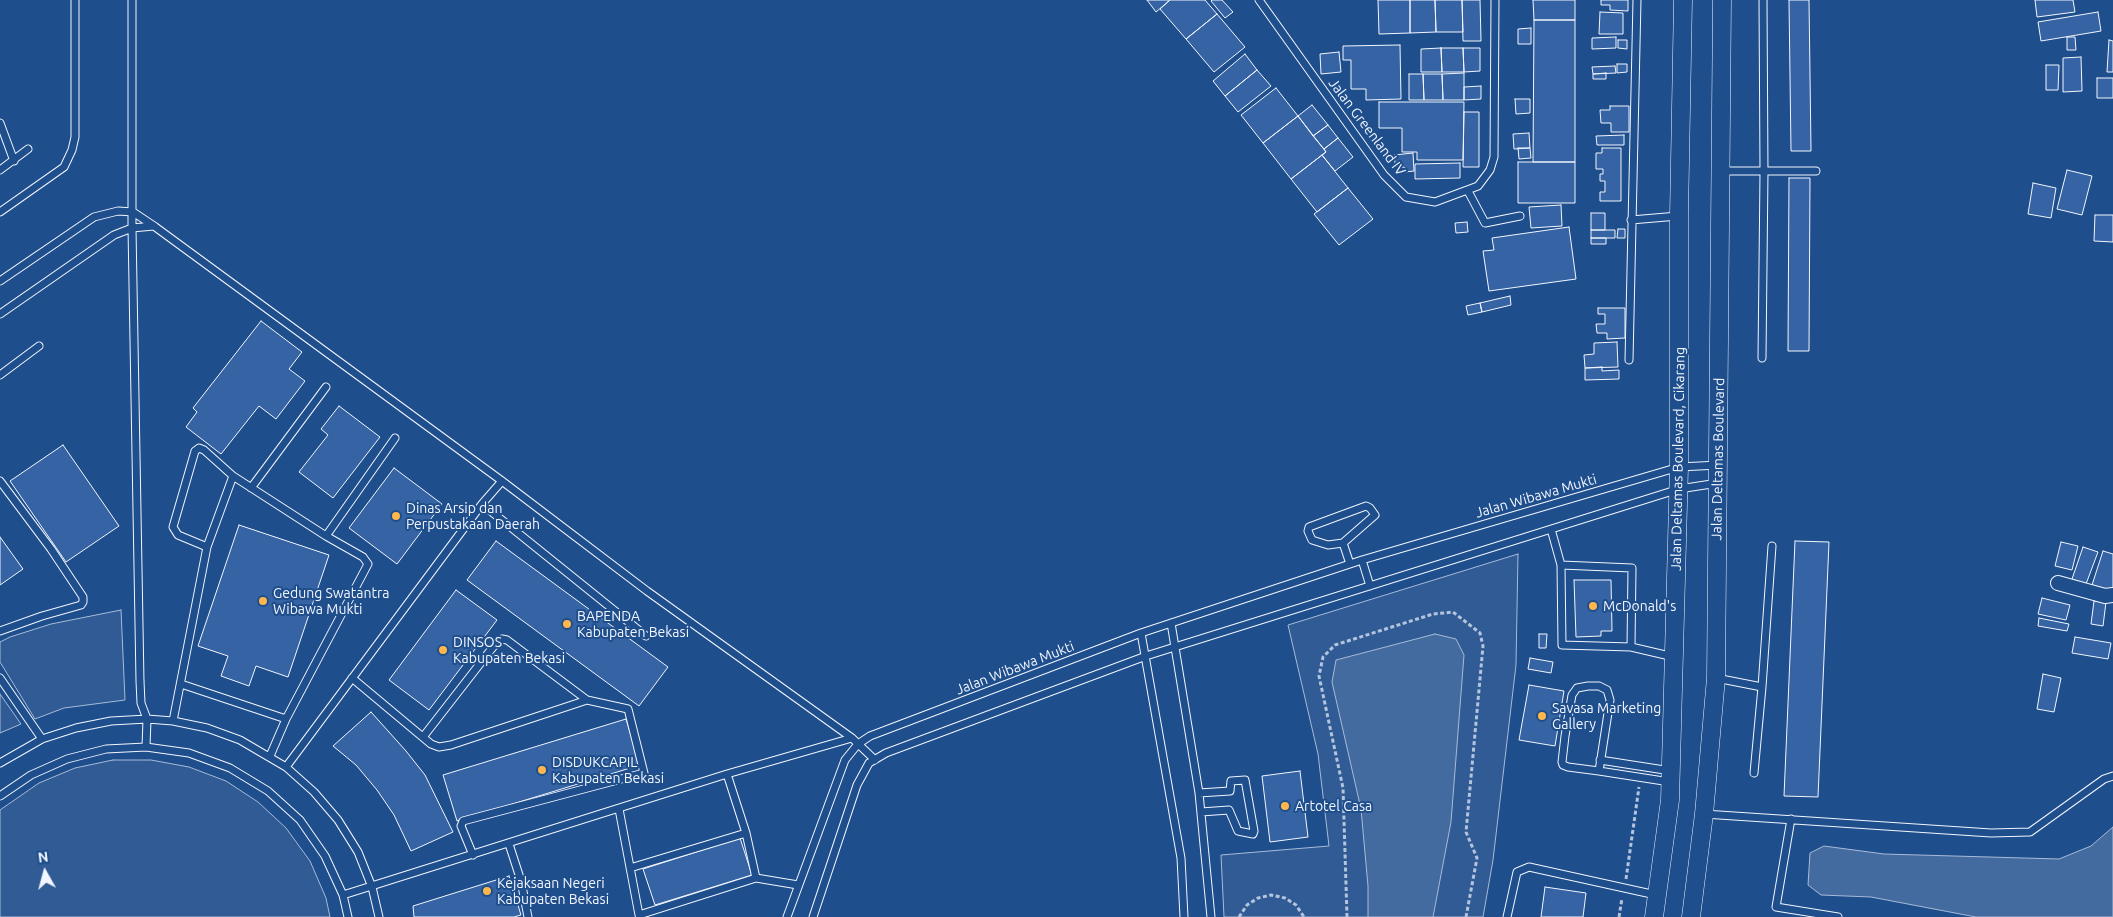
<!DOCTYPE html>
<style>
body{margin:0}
#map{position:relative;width:2113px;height:917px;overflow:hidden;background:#1f4e8c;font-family:Ubuntu,sans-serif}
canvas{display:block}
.north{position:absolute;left:20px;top:847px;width:50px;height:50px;-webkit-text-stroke:4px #1f4e8c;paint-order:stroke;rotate:353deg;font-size:14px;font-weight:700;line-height:20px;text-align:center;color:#f2f6ff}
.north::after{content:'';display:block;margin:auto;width:18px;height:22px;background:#f2f6ff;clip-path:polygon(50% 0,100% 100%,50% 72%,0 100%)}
</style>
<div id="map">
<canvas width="2113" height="917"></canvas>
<div class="north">N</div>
</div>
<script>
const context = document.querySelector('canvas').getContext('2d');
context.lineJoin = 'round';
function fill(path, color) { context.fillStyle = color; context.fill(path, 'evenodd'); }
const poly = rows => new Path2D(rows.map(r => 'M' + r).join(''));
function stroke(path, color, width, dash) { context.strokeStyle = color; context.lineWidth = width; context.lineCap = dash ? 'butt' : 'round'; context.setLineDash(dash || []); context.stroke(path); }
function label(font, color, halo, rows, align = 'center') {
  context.font = font + ' Ubuntu,sans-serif'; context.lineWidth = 4; context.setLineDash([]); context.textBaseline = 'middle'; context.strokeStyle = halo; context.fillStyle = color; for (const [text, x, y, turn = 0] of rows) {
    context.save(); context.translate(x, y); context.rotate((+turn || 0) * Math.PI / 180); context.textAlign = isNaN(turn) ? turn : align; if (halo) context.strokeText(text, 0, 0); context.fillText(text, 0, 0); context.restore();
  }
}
const built = poly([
 [1518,554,1516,665,1493,860,1483,917,1224,917,1221,855,1329,846,1318,754,1288,625,1518,554],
 [121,610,125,700,64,708,35,719,0,662,0,642,10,637,51,624,121,610],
 [0,694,21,724,0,733,0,694],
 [113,760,151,760,189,767,226,781,258,802,286,828,310,861,326,898,330,917,0,917,0,810,39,783,75,768,113,760]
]);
fill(built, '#305b95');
stroke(built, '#a8bbd7', 1);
const water = poly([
 [1435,634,1456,639,1464,655,1451,822,1433,917,1368,917,1368,886,1361,809,1332,682,1336,660,1435,634],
 [2113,827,2113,917,1976,917,1871,897,1821,895,1808,885,1810,853,1824,846,1884,854,2059,859,2091,846,2113,827]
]);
fill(water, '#446ba0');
stroke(water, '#a8bbd7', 1);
const building = poly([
 [1147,0,1170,0,1156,12,1147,0],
 [1170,0,1205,0,1217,14,1186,39,1160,9,1170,0],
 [1212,0,1222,0,1233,12,1225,18,1211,1,1212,0],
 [1378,0,1410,0,1410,33,1379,34,1378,0],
 [1410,0,1435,0,1436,32,1410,33,1410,0],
 [1435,0,1462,0,1463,32,1436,32,1435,0],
 [1462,0,1480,0,1481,41,1463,41,1462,0],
 [1533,0,1575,0,1575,20,1534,20,1533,0],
 [1601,0,1628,0,1628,11,1610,10,1610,5,1601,5,1601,0],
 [1789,0,1809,0,1811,151,1791,151,1789,0],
 [2035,0,2073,0,2075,12,2037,17,2035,0],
 [1600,12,1623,13,1623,34,1599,34,1600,12],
 [2098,12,2101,31,2041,41,2038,22,2098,12],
 [1217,14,1245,47,1214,72,1186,39,1217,14],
 [1534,20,1575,20,1575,162,1533,162,1534,20],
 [1531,28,1531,44,1518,44,1518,29,1531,28],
 [1616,37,1616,48,1592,49,1592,38,1616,37],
 [2067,37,2075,37,2076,50,2067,50,2067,37],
 [1618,40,1627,40,1627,49,1618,48,1618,40],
 [2109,40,2113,41,2113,72,2107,72,2109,40],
 [1400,45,1401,99,1366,100,1366,89,1351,89,1351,60,1343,60,1343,46,1400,45],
 [1441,48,1463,48,1464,72,1442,72,1441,48],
 [1441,48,1442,72,1421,72,1421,49,1441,48],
 [1463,48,1480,48,1480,71,1464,72,1463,48],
 [1339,52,1341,72,1321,74,1320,54,1339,52],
 [1245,54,1257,70,1225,96,1213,81,1245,54],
 [2081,57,2082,91,2063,92,2063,58,2081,57],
 [1617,64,1627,64,1627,72,1617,73,1617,64],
 [2046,65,2059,65,2058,90,2046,90,2046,65],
 [1615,66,1616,73,1593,74,1592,67,1615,66],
 [1257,70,1271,86,1238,112,1225,96,1257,70],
 [1464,73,1464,100,1443,100,1442,74,1464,73],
 [1606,73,1606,79,1593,79,1593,74,1606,73],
 [1409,74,1423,74,1424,100,1409,100,1409,74],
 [1423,74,1442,74,1443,100,1424,100,1423,74],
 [2097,78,2113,78,2113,98,2097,98,2097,78],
 [1481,86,1481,99,1464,100,1464,87,1481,86],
 [1276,88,1298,116,1263,143,1241,115,1276,88],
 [1515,99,1530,99,1530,113,1516,114,1515,99],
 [1379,102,1464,102,1463,160,1417,160,1417,152,1402,152,1402,128,1379,128,1379,102],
 [1312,105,1328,125,1313,136,1298,116,1312,105],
 [1610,106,1629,106,1629,132,1611,132,1611,123,1601,123,1600,110,1610,110,1610,106],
 [1464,112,1479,112,1479,167,1463,167,1464,112],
 [1298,116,1326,152,1291,179,1263,143,1298,116],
 [1328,125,1338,138,1324,149,1313,136,1328,125],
 [1529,133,1530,148,1514,149,1513,134,1529,133],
 [1624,135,1624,145,1597,145,1596,136,1624,135],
 [1338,138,1353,157,1335,171,1322,155,1326,152,1324,149,1338,138],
 [1518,148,1530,148,1531,158,1519,159,1518,148],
 [1602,148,1621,148,1621,201,1600,201,1600,192,1605,192,1605,181,1600,181,1600,174,1603,174,1603,169,1596,169,1596,153,1602,153,1602,148],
 [1413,153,1414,171,1405,172,1404,167,1399,168,1398,162,1395,163,1394,155,1413,153],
 [1322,155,1348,188,1317,212,1291,179,1322,155],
 [1518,162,1575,162,1575,203,1518,203,1518,162],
 [1460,163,1460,178,1415,179,1415,164,1460,163],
 [2067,170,2092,176,2082,215,2057,209,2067,170],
 [1789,178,1810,178,1809,351,1788,351,1789,178],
 [2033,183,2056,188,2051,218,2028,214,2033,183],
 [1348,188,1373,219,1339,245,1314,214,1348,188],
 [1561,205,1562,226,1531,228,1529,207,1561,205],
 [1591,213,1605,213,1605,230,1591,230,1591,213],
 [2095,215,2113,215,2113,242,2094,241,2095,215],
 [1467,222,1468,232,1456,233,1455,223,1467,222],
 [1569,227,1576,279,1489,291,1483,251,1494,250,1492,238,1569,227],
 [1618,229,1625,229,1625,238,1617,238,1618,229],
 [1591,230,1615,230,1615,238,1591,238,1591,230],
 [1591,238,1606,238,1606,244,1591,244,1591,238],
 [1510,296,1511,305,1482,312,1480,303,1510,296],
 [1480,303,1482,312,1468,315,1466,306,1480,303],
 [1598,308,1625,308,1625,338,1607,339,1607,333,1597,333,1596,324,1605,324,1605,314,1598,314,1598,308],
 [261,321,302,352,289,369,305,381,276,419,259,406,221,454,186,427,197,412,193,408,261,321],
 [1617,342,1618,367,1585,368,1584,355,1594,354,1594,343,1617,342],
 [1602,367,1602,371,1619,370,1619,379,1585,380,1585,368,1602,367],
 [339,406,380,437,333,498,299,472,328,435,321,429,339,406],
 [63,445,119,526,66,562,10,481,63,445],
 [394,468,442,504,397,564,349,528,394,468],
 [239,525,329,555,288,677,256,666,249,686,221,676,228,656,198,646,239,525],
 [0,537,23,569,0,585,0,537],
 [496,541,668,667,639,706,467,580,496,541],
 [1795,541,1829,542,1818,797,1784,796,1795,541],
 [2061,542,2078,546,2072,570,2055,566,2061,542],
 [2083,547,2098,552,2086,584,2072,579,2083,547],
 [2103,551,2113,554,2113,591,2092,585,2103,551],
 [1574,580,1611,580,1612,631,1601,631,1601,636,1576,637,1574,580],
 [456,590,497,620,429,710,389,680,456,590],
 [2042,598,2070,605,2066,620,2038,614,2042,598],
 [2094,601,2106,602,2103,626,2091,624,2094,601],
 [2039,618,2069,624,2067,631,2038,626,2039,618],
 [1539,634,1547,634,1546,648,1539,648,1539,634],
 [2075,637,2111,643,2108,659,2072,653,2075,637],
 [1530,658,1553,662,1551,673,1528,669,1530,658],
 [2043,674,2061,678,2054,712,2037,709,2043,674],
 [1529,685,1564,691,1555,746,1519,740,1529,685],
 [371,712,406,751,425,775,453,832,411,851,394,815,377,790,356,765,333,746,371,712],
 [626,719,640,765,457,821,443,775,626,719],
 [1300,771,1308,837,1270,842,1262,776,1300,771],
 [740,838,752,875,655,905,643,869,740,838],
 [509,876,521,915,514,917,414,917,413,906,509,876],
 [1545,887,1586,893,1583,917,1541,917,1545,887]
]);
fill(building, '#3563a3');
stroke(building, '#f2f6ff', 1);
const service = poly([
 [132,0,132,228,140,681,141,703,147,719,146,747],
 [1259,0,1384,175,1406,197,1435,202,1478,186,1490,170,1494,157,1495,0],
 [0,123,14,161],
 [0,170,28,149],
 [1720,171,1816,171],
 [1468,191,1485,223,1520,216],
 [0,212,64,167,72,150,75,137,75,0],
 [1631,220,1678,216],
 [0,281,94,217,118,211,133,212,154,226,502,481,647,591,852,738,875,760],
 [0,314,114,235,132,228,154,226],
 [1762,358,1764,172,1763,0],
 [1629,360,1637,0],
 [0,375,39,346],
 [0,481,51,549,83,597,83,602,81,605,42,616,0,631],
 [251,488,326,387],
 [482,504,646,636],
 [1551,529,1561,565,1562,645,1631,647,1632,568,1561,565],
 [326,536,395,438],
 [1343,543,1375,515,1370,508,1366,506,1309,527,1308,531,1312,540,1328,545,1343,543,1350,564],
 [207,547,178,535,173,527,195,451,199,448,204,450,233,476,326,536,363,557,368,564,286,719,270,756],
 [1362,560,1370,586],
 [1171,623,1199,793,1211,917],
 [1141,633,1181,858,1184,917],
 [1631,647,1674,657],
 [0,678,42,739],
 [352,678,431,744,439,747,451,745,587,700],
 [1716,678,1762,687,1772,546],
 [181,684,286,719],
 [1588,686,1599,686,1607,690,1610,700,1599,771,1568,767,1563,765,1562,762,1565,736,1572,695,1577,688,1588,686],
 [173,721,207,547,233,476],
 [423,737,493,647,502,639,507,640,587,700,628,709,644,773,463,821,461,826,473,855],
 [1600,760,1671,771],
 [0,763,42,739,76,728,111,721,147,719,173,721,207,728,240,740,286,767,314,792,338,820,358,852,372,887,379,917],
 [286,767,482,504,502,481],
 [1599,771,1670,782],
 [1754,773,1762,687],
 [727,774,746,833,756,878],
 [1199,793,1230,791,1231,781,1245,780,1254,831,1253,834,1238,831,1229,810,1201,812],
 [0,796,31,775,67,759,106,749,146,747,189,753,230,768,268,791,300,820,325,856,343,895,348,917],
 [619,809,639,915,756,878,798,885],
 [1704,814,1991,833,2030,832,2104,779,2113,776],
 [1791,819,1776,907,1838,917],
 [509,844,521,881,528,917],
 [630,868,746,833],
 [343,895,727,774,852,738],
 [787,917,845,760,858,744,870,736,1141,633,1362,560,1679,467,1719,465],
 [813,917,857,785,869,763,886,753,1146,656,1679,489,1718,483],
 [1507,917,1517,872,1529,867,1656,895]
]);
const minor = poly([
 [2058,583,2105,596,2113,595]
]);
const tertiary = poly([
 [1654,917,1670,800,1679,467,1679,216,1683,0],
 [1691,917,1704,814,1716,678,1722,0]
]);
stroke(service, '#f2f6ff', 9);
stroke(minor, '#f2f6ff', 16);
stroke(tertiary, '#f2f6ff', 19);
stroke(poly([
 [1626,879,1639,787],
 [1239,917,1247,905,1258,898,1271,895,1285,898,1296,905,1304,917],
 [1347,917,1343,788,1319,676,1323,657,1335,645,1433,614,1453,612,1480,633,1483,646,1466,832,1477,858,1466,917],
 [1619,917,1622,898]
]), '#b3c4dc', 3, [4, 2.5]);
stroke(service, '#1f4e8c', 7);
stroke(minor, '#1f4e8c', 14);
stroke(tertiary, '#1f4e8c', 18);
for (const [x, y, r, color] of [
 [396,516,5,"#ffb74d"],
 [263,601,5,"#ffb74d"],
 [1593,606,5,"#ffb74d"],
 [567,624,5,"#ffb74d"],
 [443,650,5,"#ffb74d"],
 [1542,716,5,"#ffb74d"],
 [542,770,5,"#ffb74d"],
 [1285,806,5,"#ffb74d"],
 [487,891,5,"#ffb74d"]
]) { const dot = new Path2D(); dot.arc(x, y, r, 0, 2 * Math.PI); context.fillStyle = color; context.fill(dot); stroke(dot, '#1f4e8c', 2); }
label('14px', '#f2f6ff', '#1f4e8c', [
 ["Jalan Greenland IV",1367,127,53],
 ["Jalan Deltamas Boulevard, Cikarang",1678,459,-89],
 ["Jalan Deltamas Boulevard",1718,459,-89],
 ["Jalan Wibawa Mukti",1536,496,-16],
 ["Jalan Wibawa Mukti",1015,668,-21]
]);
label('14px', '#f2f6ff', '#1f4e8c', [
 ["Dinas Arsip dan",406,508],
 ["Perpustakaan Daerah",406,524],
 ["Gedung Swatantra",273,593],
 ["Wibawa Mukti",273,609],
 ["McDonald's",1603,606],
 ["BAPENDA",577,616],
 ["Kabupaten Bekasi",577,632],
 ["DINSOS",453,642],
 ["Kabupaten Bekasi",453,658],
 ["Savasa Marketing",1552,708],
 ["Gallery",1552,724],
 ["DISDUKCAPIL",552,762],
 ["Kabupaten Bekasi",552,778],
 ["Artotel Casa",1295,806],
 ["Kejaksaan Negeri",497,883],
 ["Kabupaten Bekasi",497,899]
], 'left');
</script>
